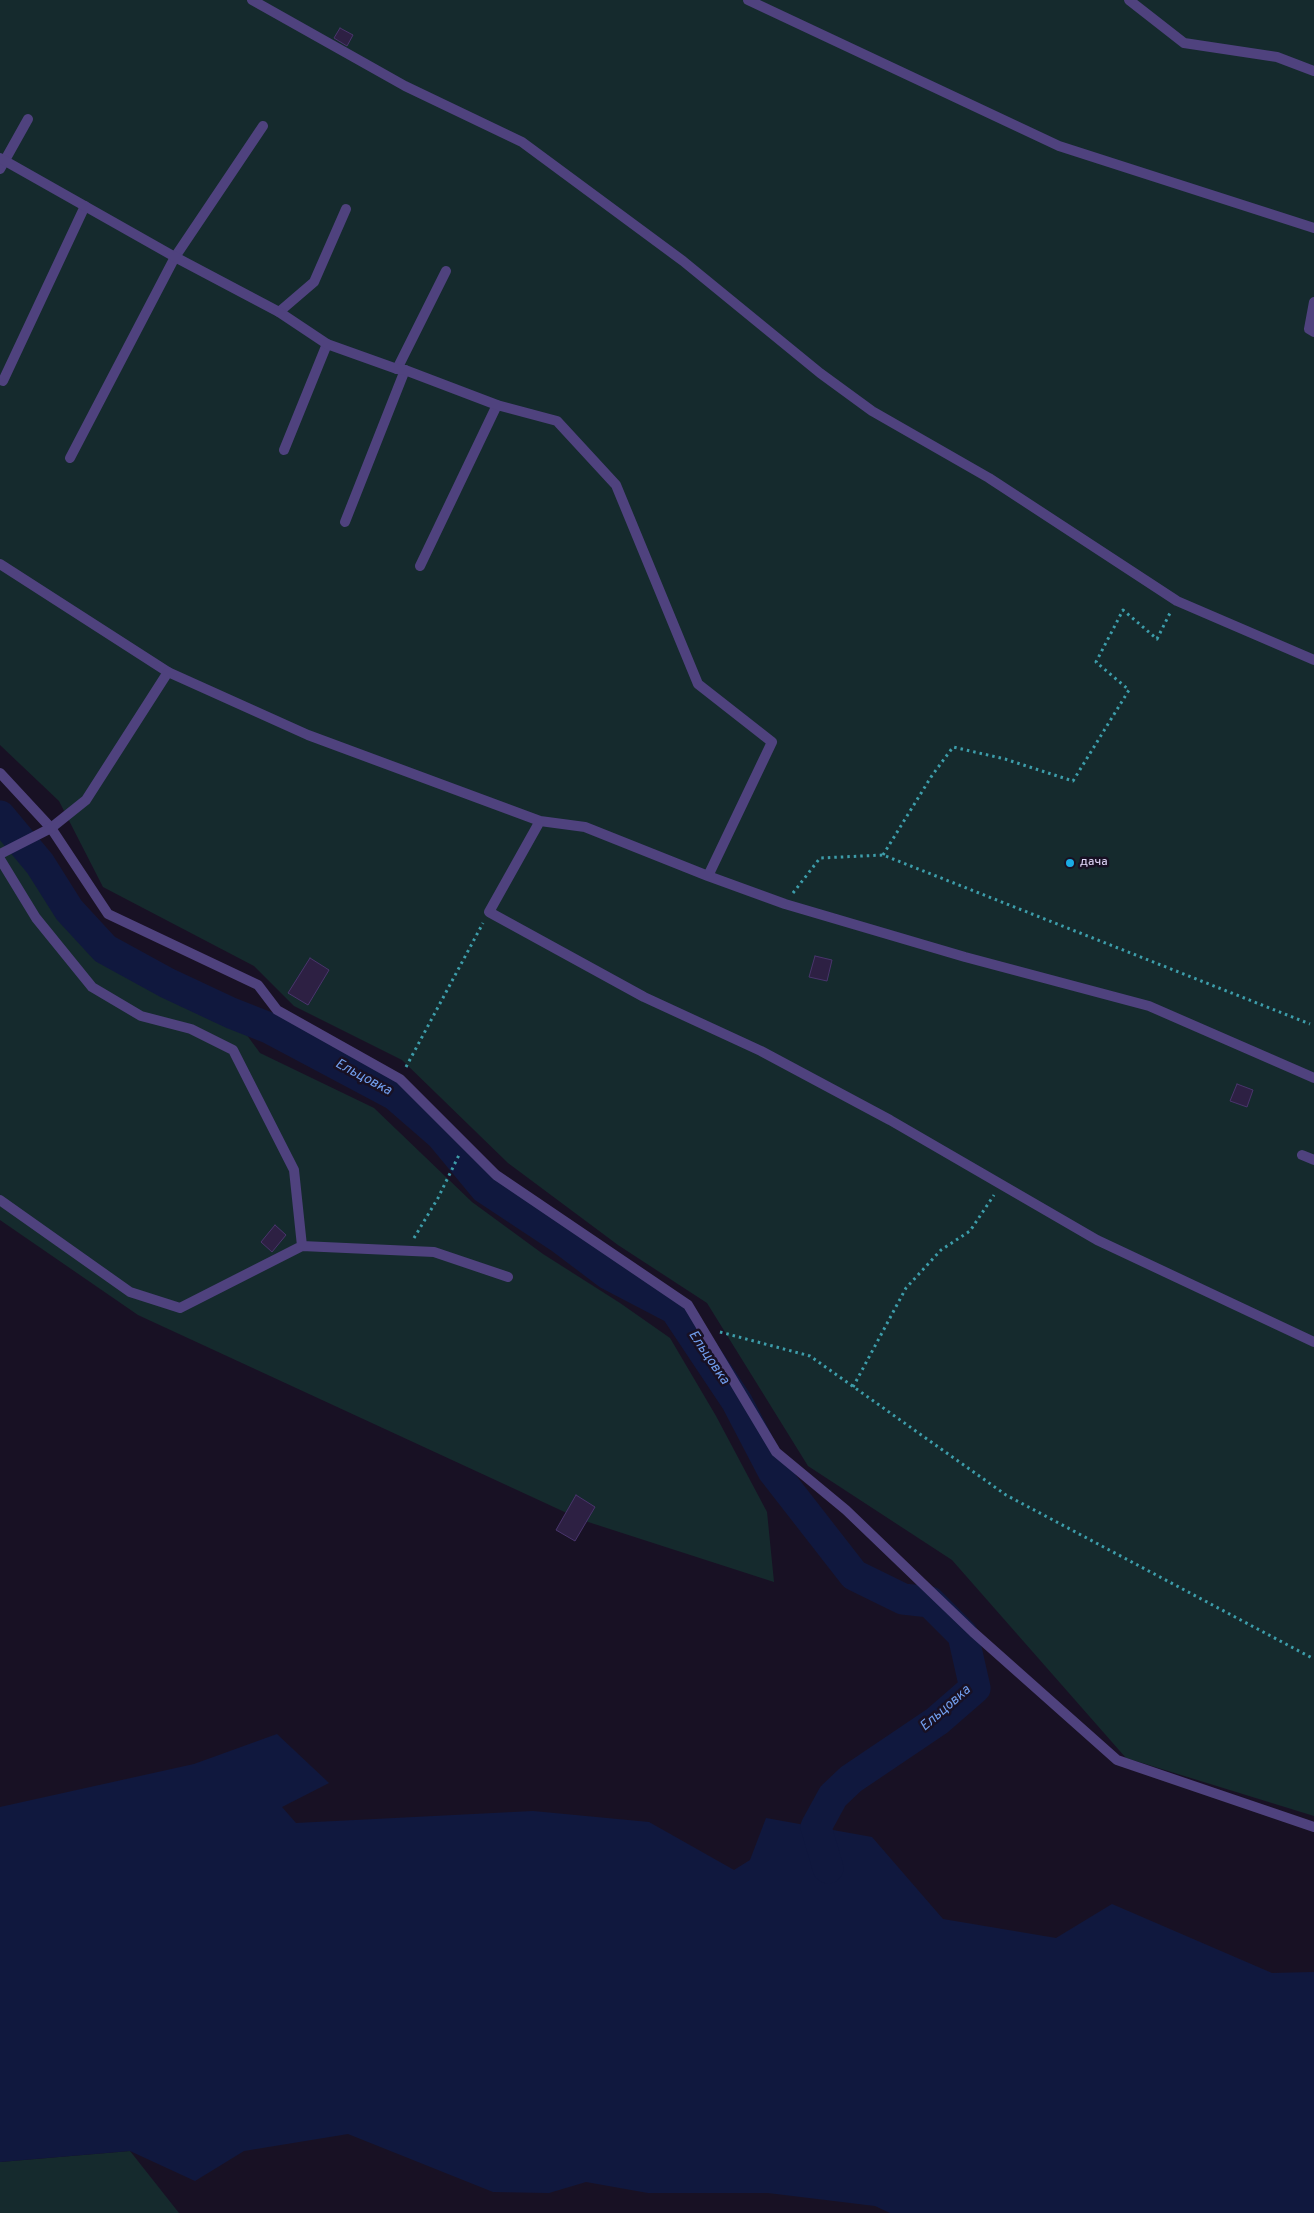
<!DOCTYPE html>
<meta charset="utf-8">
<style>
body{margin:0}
canvas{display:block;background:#181124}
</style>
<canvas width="1314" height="2213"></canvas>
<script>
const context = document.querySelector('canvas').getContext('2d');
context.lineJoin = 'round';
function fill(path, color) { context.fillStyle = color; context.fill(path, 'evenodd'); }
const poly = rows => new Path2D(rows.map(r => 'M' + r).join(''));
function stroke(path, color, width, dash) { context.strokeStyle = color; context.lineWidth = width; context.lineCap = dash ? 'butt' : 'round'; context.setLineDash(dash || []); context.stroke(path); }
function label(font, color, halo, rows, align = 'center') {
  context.font = font + ' Overpass,sans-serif'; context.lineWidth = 5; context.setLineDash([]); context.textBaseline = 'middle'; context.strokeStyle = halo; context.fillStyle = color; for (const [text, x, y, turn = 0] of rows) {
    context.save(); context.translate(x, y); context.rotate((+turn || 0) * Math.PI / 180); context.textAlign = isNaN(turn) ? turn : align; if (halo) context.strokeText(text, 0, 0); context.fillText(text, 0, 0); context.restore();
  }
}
fill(poly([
 [0,0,1314,0,1314,1816,1126,1758,952,1560,808,1466,707,1303,618,1245,508,1163,402,1060,294,1006,254,966,103,887,59,801,0,745],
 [0,828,11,836,49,883,99,961,173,999,235,1019,260,1053,374,1108,472,1202,543,1254,620,1303,670,1338,716,1416,767,1512,774,1582,582,1520,138,1315,0,1220],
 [130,2151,179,2213,0,2213,0,2162]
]), '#152a2d');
fill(poly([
 [277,1734,329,1783,282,1807,296,1823,533,1811,649,1822,734,1870,750,1860,766,1818,872,1837,943,1919,1056,1938,1112,1904,1272,1973,1314,1972,1314,2213,890,2213,875,2206,768,2193,648,2193,586,2182,549,2193,493,2192,348,2134,244,2151,195,2181,130,2151,0,2162,0,1807,194,1764]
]), '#10183e');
stroke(poly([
 [0,816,40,864,69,910,105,949,167,983,231,1013,269,1028,395,1095,441,1135,485,1188,559,1237,608,1274,675,1309,737,1402,773,1471,854,1575,903,1599,930,1602,963,1635,975,1688,937,1721,851,1779,833,1796,816,1827,828,1868]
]), '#10183e', 31);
const building = poly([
 [340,28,353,35,347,46,334,38,340,28],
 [815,956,832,960,827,981,809,977,815,956],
 [310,958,329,970,308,1005,288,993,310,958],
 [1237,1084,1253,1090,1247,1107,1230,1101,1237,1084],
 [275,1225,286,1235,272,1252,261,1242,275,1225],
 [576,1495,595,1507,575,1541,556,1530,576,1495]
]);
fill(building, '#2d2043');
stroke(building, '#49346c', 1);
stroke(poly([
 [883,855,931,777,953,747,1005,759,1073,781,1129,690,1096,662,1123,610,1157,639,1171,611],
 [793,893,820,858,883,855,1310,1024],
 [406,1067,483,923],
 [414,1238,438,1198,459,1155],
 [720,1332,810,1356,1006,1495,1314,1659],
 [853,1387,906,1288,941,1250,970,1231,994,1195]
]), '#3d9daa', 3, [2.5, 4]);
stroke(poly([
 [0,169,28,119],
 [279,312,314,282,346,209],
 [397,369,446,271],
 [3,381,85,206],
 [284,450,327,344],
 [70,458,175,257,263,126],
 [345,522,405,370],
 [0,564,168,672],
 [420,566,497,405],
 [0,773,51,828,108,914,258,985,277,1010,400,1079,496,1175,688,1305,776,1452,846,1510,973,1632,1117,1760,1314,1827],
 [1302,1155,1314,1160]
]), '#4f427e', 10);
stroke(poly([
 [252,0,405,86,522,142,683,261,820,373,872,411,989,478,1177,601,1314,660],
 [748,0,1059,146,1314,228],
 [1129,0,1184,43,1277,57,1314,71],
 [0,158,175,257,279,312,327,344,397,369,405,370,497,405,557,421,616,485,698,684,772,742,708,876],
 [1314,302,1309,329,1314,332],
 [540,821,489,912,644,997,761,1051,890,1120,1097,1240,1314,1342],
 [0,854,51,828,86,800,168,672,308,735,540,821,585,827,708,876,785,904,965,957,1149,1006,1314,1078],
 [0,859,36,918,92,987,141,1016,191,1029,233,1050,294,1170,302,1246],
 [0,1200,130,1292,180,1308,302,1246,434,1252,508,1277]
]), '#4f427e', 10);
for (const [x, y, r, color] of [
 [1070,863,5,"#1aace5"]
]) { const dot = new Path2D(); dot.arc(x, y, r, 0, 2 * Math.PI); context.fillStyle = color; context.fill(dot); stroke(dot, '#181124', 2); }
label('12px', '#e3d9fb', '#181124', [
 ["дача",1080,863]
], 'left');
label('italic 14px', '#729fef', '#181124', [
 ["Ельцовка",363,1078,28],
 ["Ельцовка",708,1358,56],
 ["Ельцовка",946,1709,-41]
]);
</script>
